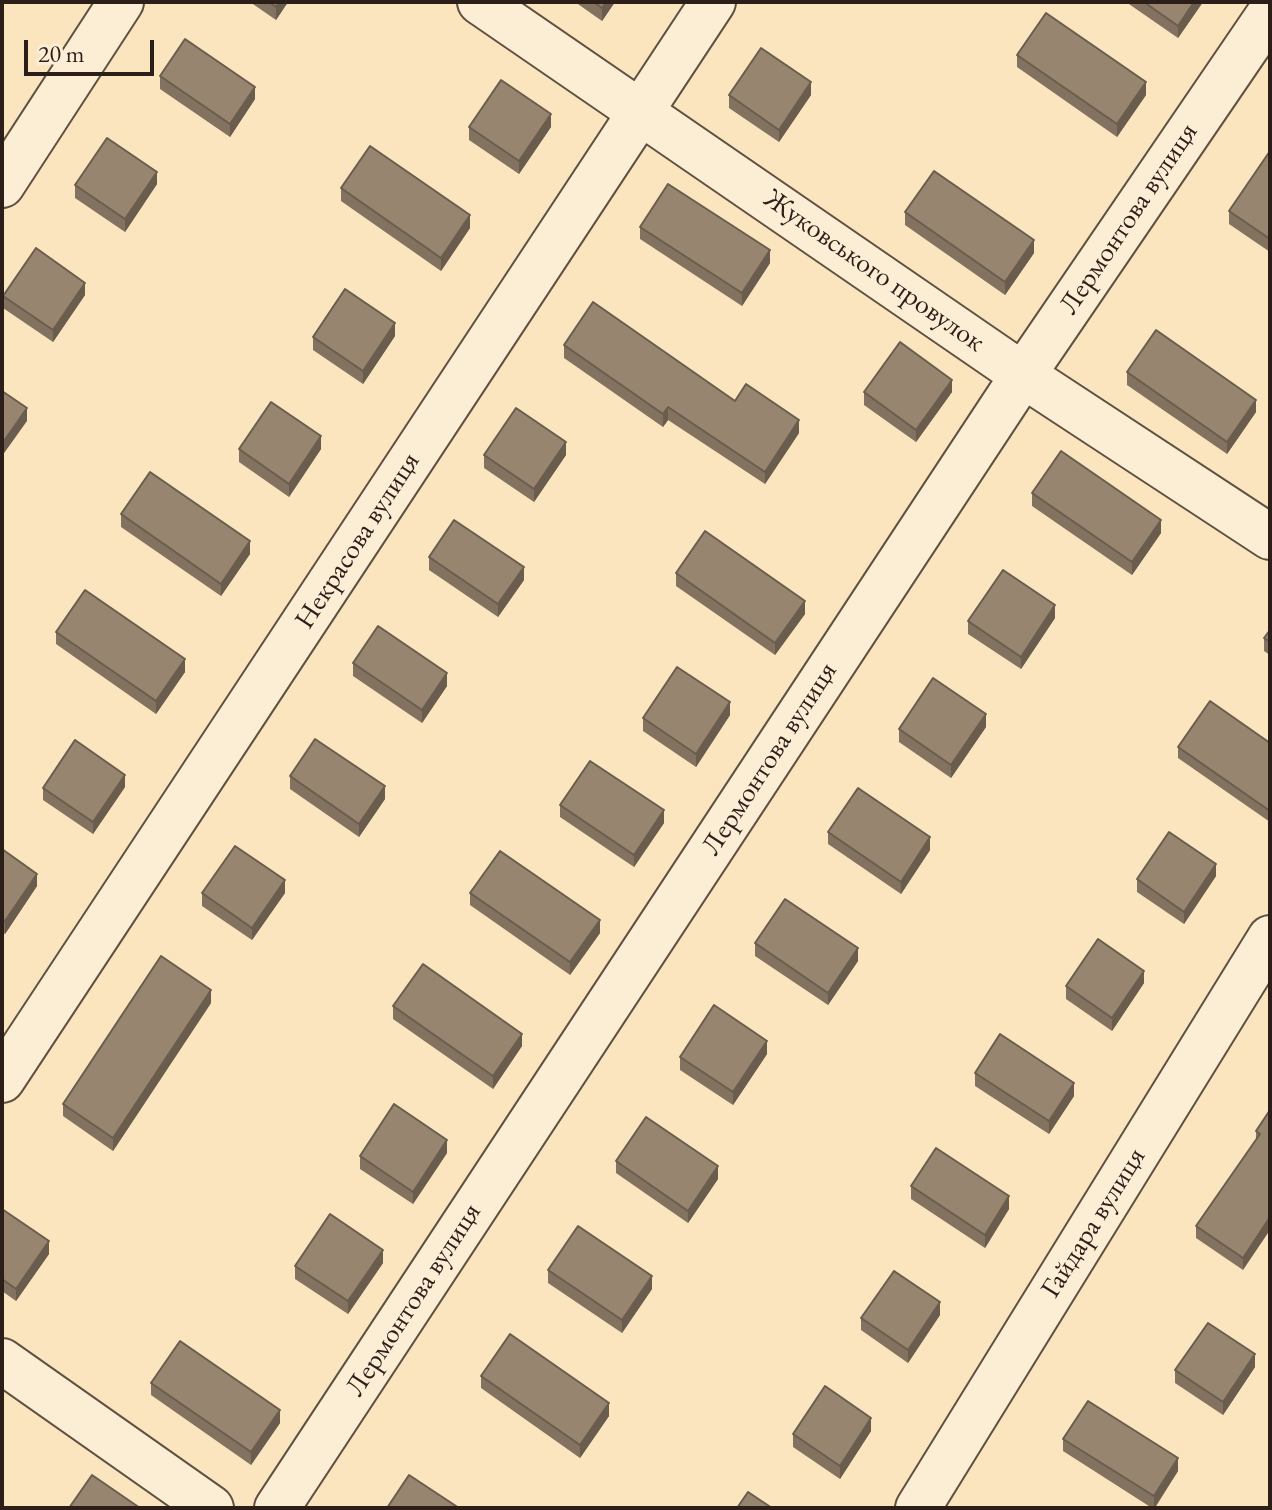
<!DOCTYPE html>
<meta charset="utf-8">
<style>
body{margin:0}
#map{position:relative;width:1272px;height:1510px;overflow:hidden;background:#fae5be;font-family:"EB Garamond",serif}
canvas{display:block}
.frame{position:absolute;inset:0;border:4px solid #2c1e19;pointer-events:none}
.scale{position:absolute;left:24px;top:40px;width:130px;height:36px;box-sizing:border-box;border:4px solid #2c1e19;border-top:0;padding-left:10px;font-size:24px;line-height:28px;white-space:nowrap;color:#2c1e19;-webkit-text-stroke:6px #fceed5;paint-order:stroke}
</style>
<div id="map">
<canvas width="1272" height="1510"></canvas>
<div class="frame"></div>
<div class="scale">20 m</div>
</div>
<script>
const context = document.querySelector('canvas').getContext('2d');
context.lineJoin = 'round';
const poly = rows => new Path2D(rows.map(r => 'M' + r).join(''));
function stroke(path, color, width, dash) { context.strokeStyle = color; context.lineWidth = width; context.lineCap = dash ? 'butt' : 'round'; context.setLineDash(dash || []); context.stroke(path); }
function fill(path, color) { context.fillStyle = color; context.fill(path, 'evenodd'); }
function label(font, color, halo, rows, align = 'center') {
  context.font = font + ' "EB Garamond",serif'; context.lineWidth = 8; context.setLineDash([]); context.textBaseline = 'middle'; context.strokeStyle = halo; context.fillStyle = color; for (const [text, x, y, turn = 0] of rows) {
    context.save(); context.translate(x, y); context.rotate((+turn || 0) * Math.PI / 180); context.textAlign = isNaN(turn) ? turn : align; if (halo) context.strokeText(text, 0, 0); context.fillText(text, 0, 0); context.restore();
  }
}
const minor = poly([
 [480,2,1023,375,1270,537],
 [2,185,121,2],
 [2,1080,713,2],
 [2,1361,211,1508],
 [277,1508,1023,375,1270,13],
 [918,1508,1270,938]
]);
stroke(minor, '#605042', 48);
stroke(minor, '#fceed5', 44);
fill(poly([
 [250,2,288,2,276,20],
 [575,2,615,2,602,21],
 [1126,2,1203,2,1178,38],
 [1017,55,1146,95,1117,137,1017,67],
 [160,76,255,99,230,137,160,89],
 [729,95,811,95,779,142,729,108],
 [469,127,551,127,519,174,469,140],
 [1270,151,1270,252,1229,224,1229,211],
 [157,184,125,232,75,198,75,185],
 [341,188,470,228,441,271,341,201],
 [905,212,1034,253,1005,295,905,225],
 [640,227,770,263,742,306,640,239],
 [85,295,53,342,3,308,3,296],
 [395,336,363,384,313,350,313,337],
 [564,345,735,401,799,433,765,484,668,420,663,427,564,358],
 [1127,372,1256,412,1227,454,1127,385],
 [864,392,952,392,916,442,864,405],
 [239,449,321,449,289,497,239,462],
 [484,455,566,455,534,502,484,468],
 [1032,493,1161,533,1132,575,1032,506],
 [121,514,250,554,221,596,121,527],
 [429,557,524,580,498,617,429,570],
 [676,573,805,614,775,655,676,586],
 [1055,618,1021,669,968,634,968,621],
 [1270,630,1270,655,1264,651,1264,638],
 [56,632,185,672,156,714,56,644],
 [353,663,447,686,422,723,353,676],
 [730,715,696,767,643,731,643,718],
 [986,727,951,778,899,742,899,729],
 [1270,743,1270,822,1178,758,1178,747],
 [290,776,385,799,359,837,290,789],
 [125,787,93,834,43,800,43,788],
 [560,805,664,823,634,867,560,817],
 [828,832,930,850,901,894,828,844],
 [2,849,37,886,5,934,2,932],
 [1216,876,1184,924,1137,892,1137,879],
 [202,893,285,893,252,940,202,906],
 [470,893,600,933,570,975,470,905],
 [755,943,858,961,828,1005,755,956],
 [1144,983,1112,1031,1066,999,1066,986],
 [211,1003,113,1151,63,1116,63,1104],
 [393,1006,522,1046,493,1089,393,1019],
 [767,1054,733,1105,680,1070,680,1057],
 [975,1073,1074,1096,1049,1134,975,1086],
 [1270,1110,1243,1270,1196,1238,1196,1226,1256,1140,1256,1131],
 [447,1153,413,1204,360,1169,360,1156],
 [616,1161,718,1179,688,1223,616,1173],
 [911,1186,1009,1209,985,1248,911,1199],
 [2,1209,49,1254,16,1301,2,1291],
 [383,1263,348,1314,295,1279,295,1266],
 [548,1270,652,1289,622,1333,548,1283],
 [940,1315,908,1363,861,1330,861,1318],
 [1255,1367,1223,1415,1175,1383,1175,1370],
 [481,1376,609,1416,580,1458,481,1388],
 [151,1383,280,1423,251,1465,151,1395],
 [871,1431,840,1479,793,1447,793,1434],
 [1063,1439,1178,1471,1155,1508,1152,1508,1063,1451]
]), '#82725f');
fill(poly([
 [279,2,288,2,276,20,276,7],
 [606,2,615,2,602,21,602,8],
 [1194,2,1203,2,1178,38,1178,26],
 [811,82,811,95,779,142,779,130],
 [1146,82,1146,95,1117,137,1117,124],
 [255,87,255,99,230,137,230,124],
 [551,114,551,127,519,174,519,161],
 [157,172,157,184,125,232,125,219],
 [470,215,470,228,441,271,441,258],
 [1034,240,1034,253,1005,295,1005,282],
 [770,250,770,263,742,306,742,293],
 [85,283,85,295,53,342,53,330],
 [395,323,395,336,363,384,363,371],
 [952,380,952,392,916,442,916,430],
 [1256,400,1256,412,1227,454,1227,442],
 [668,407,668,420,663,427,663,414],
 [27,408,27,421,2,456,2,444],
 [799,420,799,433,765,484,765,472],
 [321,436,321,449,289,497,289,484],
 [566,442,566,455,534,502,534,489],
 [1161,520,1161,533,1132,575,1132,562],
 [250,541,250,554,221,596,221,584],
 [524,567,524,580,498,617,498,604],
 [805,601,805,614,775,655,775,643],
 [1055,605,1055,618,1021,669,1021,657],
 [185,659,185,672,156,714,156,701],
 [447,673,447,686,422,723,422,710],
 [730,702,730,715,696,767,696,754],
 [986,714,986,727,951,778,951,765],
 [125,775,125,787,93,834,93,822],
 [385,786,385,799,359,837,359,824],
 [664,810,664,823,634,867,634,855],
 [930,837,930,850,901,894,901,882],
 [1216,864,1216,876,1184,924,1184,912],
 [37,874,37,886,5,934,5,921],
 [285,880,285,893,252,940,252,928],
 [600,920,600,933,570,975,570,962],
 [858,948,858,961,828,1005,828,993],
 [1144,971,1144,983,1112,1031,1112,1018],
 [211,990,211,1003,113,1151,113,1138],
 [522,1034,522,1046,493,1089,493,1076],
 [767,1041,767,1054,733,1105,733,1092],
 [1074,1083,1074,1096,1049,1134,1049,1121],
 [447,1140,447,1153,413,1204,413,1192],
 [718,1166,718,1179,688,1223,688,1211],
 [1009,1196,1009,1209,985,1248,985,1235],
 [1270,1217,1270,1230,1243,1270,1243,1258],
 [49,1241,49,1254,16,1301,16,1289],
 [383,1250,383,1263,348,1314,348,1301],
 [652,1276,652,1289,622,1333,622,1320],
 [940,1302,940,1315,908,1363,908,1350],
 [1255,1354,1255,1367,1223,1415,1223,1402],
 [609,1403,609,1416,580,1458,580,1445],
 [280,1410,280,1423,251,1465,251,1452],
 [871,1418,871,1431,840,1479,840,1466],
 [1178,1458,1178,1471,1154,1508,1154,1496]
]), '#6a5d4e');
const building = poly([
 [269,2,279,2,276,7,269,2],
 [594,2,606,2,602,8,594,2],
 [1144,2,1194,2,1178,26,1144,2],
 [1046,13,1146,82,1117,124,1017,55,1046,13],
 [185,39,255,87,230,124,160,76,185,39],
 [761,48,811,82,779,130,729,95,761,48],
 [501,80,551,114,519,161,469,127,501,80],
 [107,138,157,172,125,219,75,185,107,138],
 [370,146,470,215,441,258,341,188,370,146],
 [1270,151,1270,239,1229,211,1270,151],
 [934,171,1034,240,1005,282,905,212,934,171],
 [668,184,770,250,742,293,640,227,668,184],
 [36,248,85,283,53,330,3,296,36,248],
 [345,289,395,323,363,371,313,337,345,289],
 [593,302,735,401,746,384,799,420,765,472,668,407,663,414,564,345,593,302],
 [1156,330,1256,400,1227,442,1127,372,1156,330],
 [900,342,952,380,916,430,864,392,900,342],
 [2,391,27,408,2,444,2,391],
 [271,402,321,436,289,484,239,449,271,402],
 [516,408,566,442,534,489,484,455,516,408],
 [1061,451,1161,520,1132,562,1032,493,1061,451],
 [150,472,250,541,221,584,121,514,150,472],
 [454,520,524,567,498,604,429,557,454,520],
 [705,531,805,601,775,643,676,573,705,531],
 [1003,570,1055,605,1021,657,968,621,1003,570],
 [85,590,185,659,156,701,56,632,85,590],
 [378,626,447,673,422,710,353,663,378,626],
 [1270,630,1270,642,1264,638,1270,630],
 [677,667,730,702,696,754,643,718,677,667],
 [933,678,986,714,951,765,899,729,933,678],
 [1210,701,1270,743,1270,811,1178,747,1210,701],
 [315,739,385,786,359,824,290,776,315,739],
 [75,740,125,775,93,822,43,788,75,740],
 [590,761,664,810,634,855,560,805,590,761],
 [858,788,930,837,901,882,828,832,858,788],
 [1169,832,1216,864,1184,912,1137,879,1169,832],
 [235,846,285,880,252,928,202,893,235,846],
 [2,849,37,874,5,921,2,919,2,849],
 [500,851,600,920,570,962,470,893,500,851],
 [785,899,858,948,828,993,755,943,785,899],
 [1098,939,1144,971,1112,1018,1066,986,1098,939],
 [161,956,211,990,113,1138,63,1104,161,956],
 [423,964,522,1034,493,1076,393,1006,423,964],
 [714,1005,767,1041,733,1092,680,1057,714,1005],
 [1000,1034,1074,1083,1049,1121,975,1073,1000,1034],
 [394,1104,447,1140,413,1192,360,1156,394,1104],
 [1270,1110,1270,1217,1243,1258,1196,1226,1260,1134,1256,1131,1270,1110],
 [646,1117,718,1166,688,1211,616,1161,646,1117],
 [936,1148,1009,1196,985,1235,911,1186,936,1148],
 [2,1209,49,1241,16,1289,2,1279,2,1209],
 [330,1214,383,1250,348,1301,295,1266,330,1214],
 [578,1226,652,1276,622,1320,548,1270,578,1226],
 [894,1271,940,1302,908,1350,861,1318,894,1271],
 [1208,1323,1255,1354,1223,1402,1175,1370,1208,1323],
 [510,1334,609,1403,580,1445,481,1376,510,1334],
 [180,1341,280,1410,251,1452,151,1383,180,1341],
 [825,1386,871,1418,840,1466,793,1434,825,1386],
 [1088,1401,1178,1458,1154,1496,1063,1439,1088,1401],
 [92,1475,140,1508,69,1508,92,1475],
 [409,1475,459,1508,387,1508,409,1475],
 [748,1492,772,1508,737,1508,748,1492]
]);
fill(building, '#97856f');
stroke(building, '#6a5d4e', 2);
label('28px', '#2c1e19', '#fceed5', [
 ["Лермонтова вулиця",1129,219,-56],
 ["Жуковського провулок",874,271,35],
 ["Некрасова вулиця",358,541,-57],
 ["Лермонтова вулиця",770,759,-57],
 ["Гайдара вулиця",1094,1223,-58],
 ["Лермонтова вулиця",414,1300,-57]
]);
</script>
